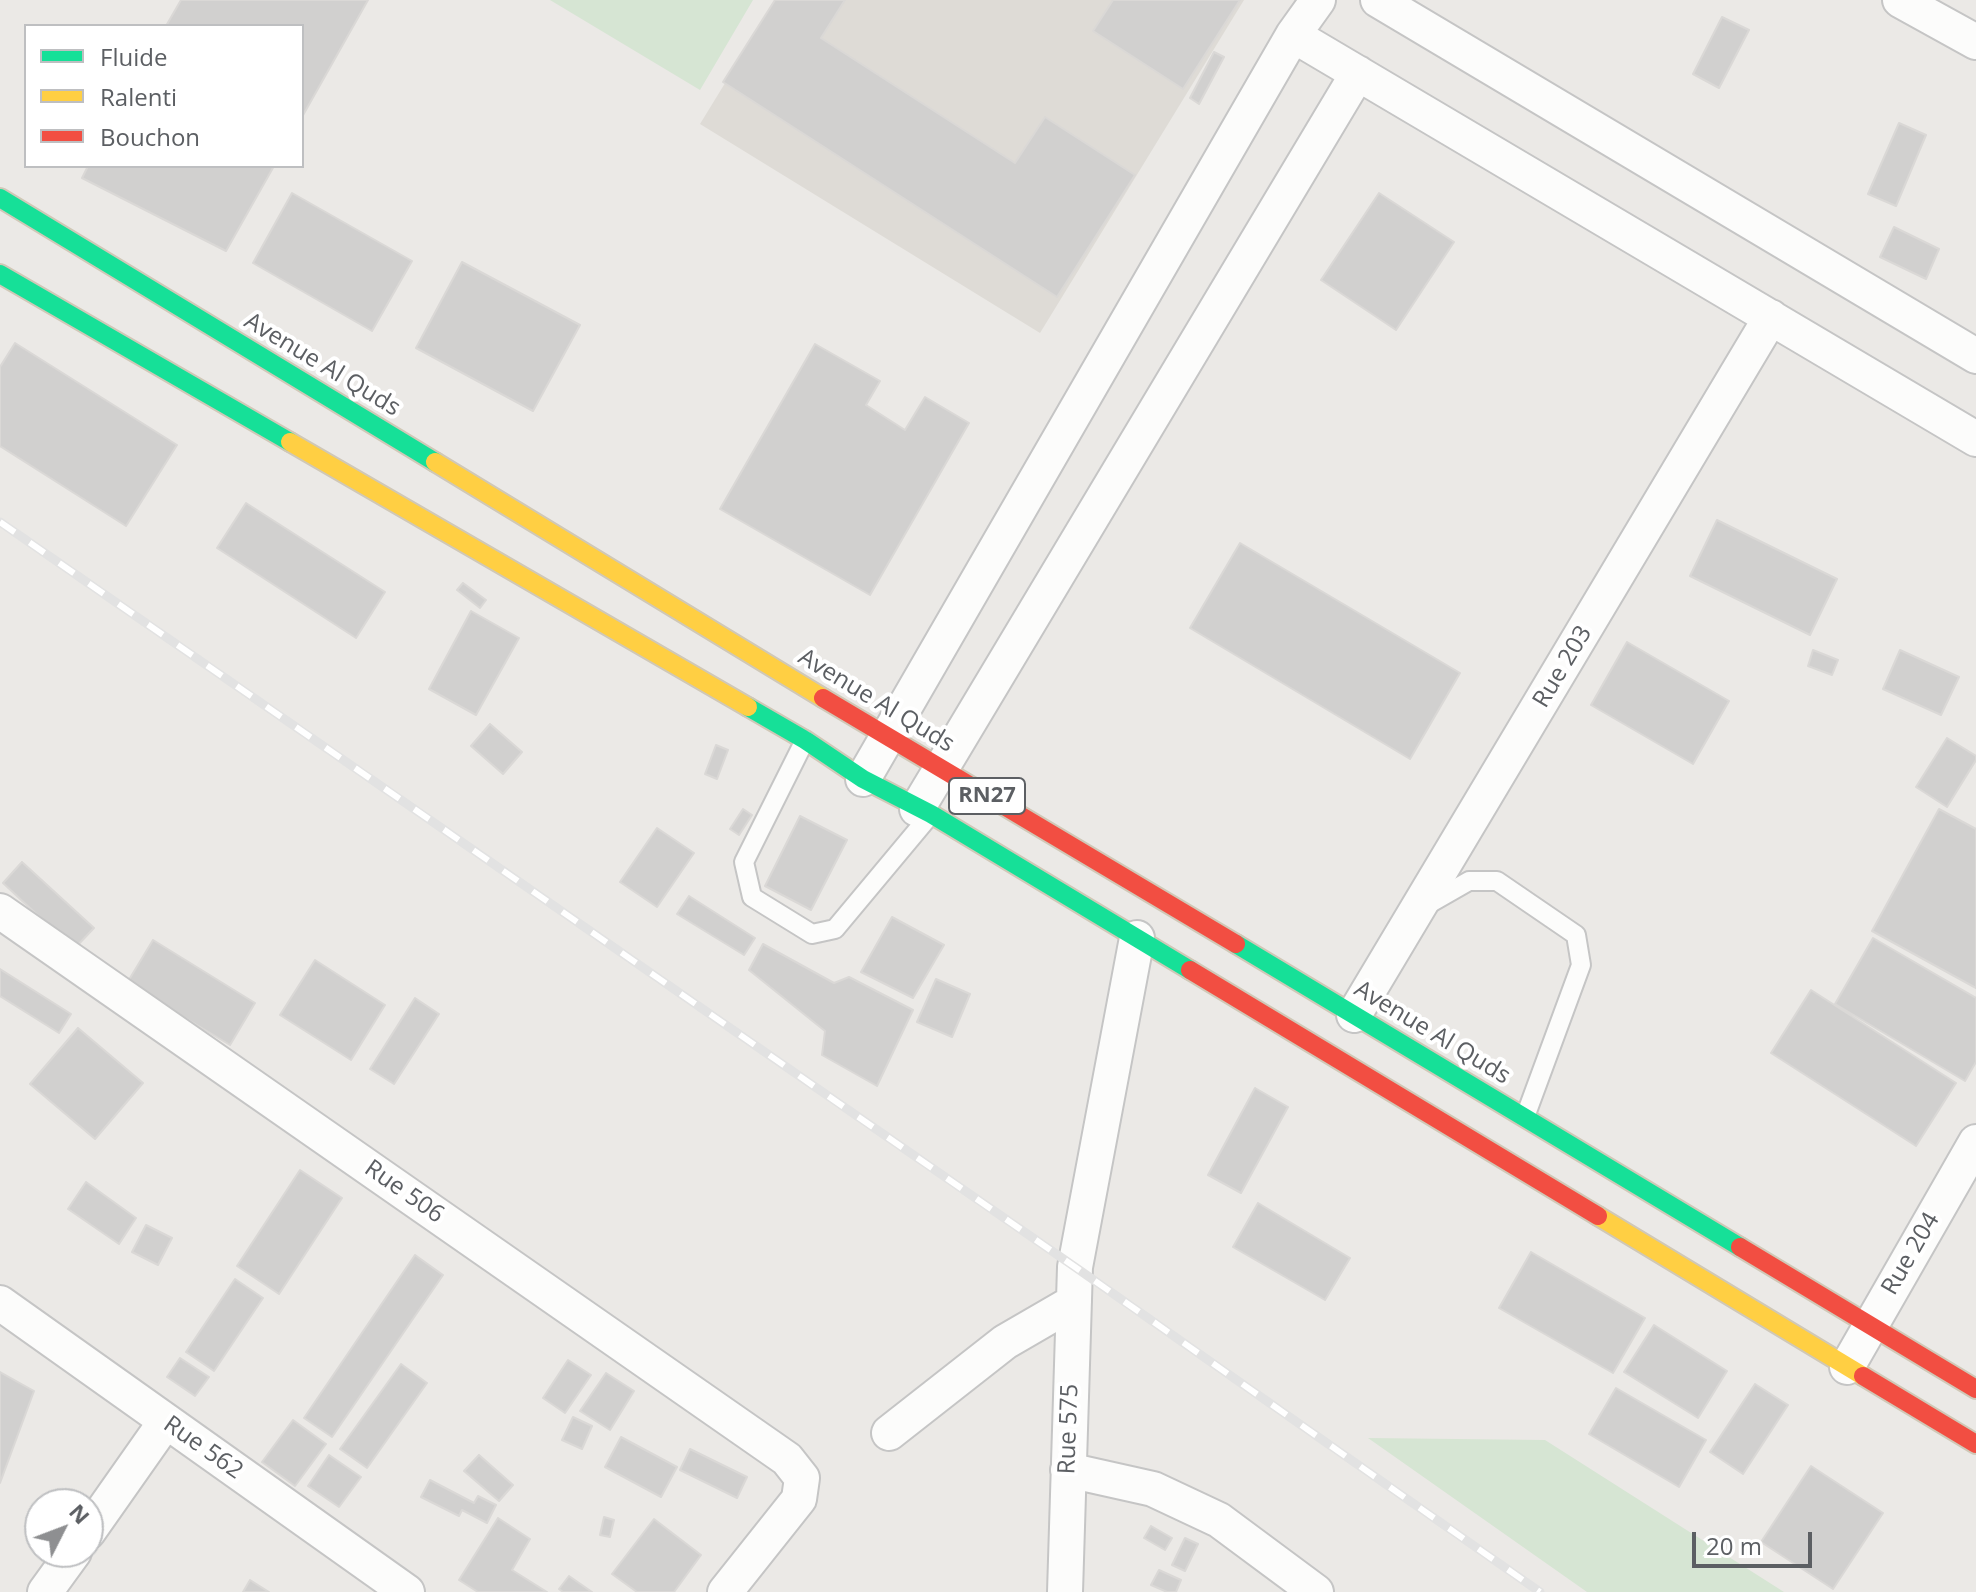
<!DOCTYPE html>
<style>
body{margin:0}
#map{position:relative;width:1976px;height:1592px;overflow:hidden;background:#ebe9e6;font-family:"Open Sans",sans-serif}
canvas{display:block}
.legend{position:absolute;left:24px;top:24px;width:280px;height:144px;box-sizing:border-box;background:#fff;border:2px solid #bebfc1;margin:0;padding:10px 14px;list-style:none;font-size:24px;color:#5c5f63}
.legend li{display:flex;align-items:center;gap:16px;height:40px}
.legend b{width:40px;border:2px solid #bebfc1}
.north{position:absolute;left:24px;top:1488px;width:80px;height:80px;box-sizing:border-box;background:#fff;border:2px solid #bebfc1;border-radius:50%;rotate:48deg;font-size:22px;font-weight:700;line-height:32px;text-align:center;color:#5c5f63}
.north::after{content:'';display:block;margin:auto;width:28px;height:36px;background:#8e8f91;clip-path:polygon(50% 0,100% 100%,50% 72%,0 100%)}
.scale{position:absolute;left:1692px;top:1532px;width:120px;height:36px;box-sizing:border-box;border:4px solid #5c5f63;border-top:0;padding-left:10px;font-size:24px;line-height:28px;white-space:nowrap;color:#5c5f63;-webkit-text-stroke:6px #fff;paint-order:stroke}
</style>
<div id="map">
<canvas width="1976" height="1592"></canvas>
<ul class="legend">
<li><b style="height:10px;background:#16e098"></b>Fluide</li>
<li><b style="height:10px;background:#ffcf43"></b>Ralenti</li>
<li><b style="height:10px;background:#f24e42"></b>Bouchon</li>
</ul>
<div class="north">N</div>
<div class="scale">20 m</div>
</div>
<script>
const context = document.querySelector('canvas').getContext('2d');
context.lineJoin = 'round';
function fill(path, color) { context.fillStyle = color; context.fill(path, 'evenodd'); }
const poly = rows => new Path2D(rows.map(r => 'M' + r).join(''));
function stroke(path, color, width, dash) { context.strokeStyle = color; context.lineWidth = width; context.lineCap = dash ? 'butt' : 'round'; context.setLineDash(dash || []); context.stroke(path); }
function label(font, color, halo, rows, align = 'center') {
  context.font = font + ' "Open Sans",sans-serif'; context.lineWidth = 8; context.setLineDash([]); context.textBaseline = 'middle'; context.strokeStyle = halo; context.fillStyle = color; for (const [text, x, y, turn = 0] of rows) {
    context.save(); context.translate(x, y); context.rotate((+turn || 0) * Math.PI / 180); context.textAlign = isNaN(turn) ? turn : align; if (halo) context.strokeText(text, 0, 0); context.fillText(text, 0, 0); context.restore();
  }
}
fill(poly([
 [776,0,1244,0,1040,333,700,124]
]), '#dedbd6');
fill(poly([
 [550,0,753,0,700,90],
 [1368,1438,1545,1440,1784,1592,1587,1592]
]), '#d6e5d3');
const building = poly([
 [181,0,368,0,302,117,302,26,166,26,181,0],
 [775,0,845,0,821,38,1015,163,1045,117,1135,175,1057,297,723,82,775,0],
 [1113,0,1240,0,1183,89,1093,31,1113,0],
 [1722,17,1749,30,1719,88,1693,74,1722,17],
 [1214,52,1224,57,1199,104,1190,98,1214,52],
 [1899,123,1926,135,1896,206,1868,194,1899,123],
 [88,166,274,166,226,251,82,178,88,166],
 [292,193,412,261,372,331,253,263,292,193],
 [1379,193,1454,242,1396,330,1321,280,1379,193],
 [1894,227,1939,249,1926,279,1880,257,1894,227],
 [462,262,580,325,533,411,416,348,462,262],
 [15,343,177,445,126,526,0,446,0,367,15,343],
 [815,344,880,381,866,405,905,430,925,397,969,423,870,595,720,509,815,344],
 [246,503,385,592,356,638,217,548,246,503],
 [1717,520,1837,579,1810,635,1690,576,1717,520],
 [1240,543,1460,673,1410,759,1190,628,1240,543],
 [463,583,486,600,480,608,457,590,463,583],
 [471,611,519,638,476,715,429,689,471,611],
 [1627,642,1729,701,1693,764,1591,705,1627,642],
 [1813,650,1838,660,1832,675,1808,666,1813,650],
 [1900,650,1959,677,1941,715,1883,689,1900,650],
 [490,724,522,752,503,774,471,746,490,724],
 [1947,738,1976,756,1976,760,1947,807,1916,787,1947,738],
 [716,745,728,750,717,779,705,774,716,745],
 [743,809,752,815,739,835,730,829,743,809],
 [1939,809,1976,829,1976,988,1872,931,1939,809],
 [800,816,847,840,811,910,765,886,800,816],
 [657,828,694,853,657,907,620,882,657,828],
 [22,862,94,928,74,949,3,883,22,862],
 [689,896,755,938,744,955,677,914,689,896],
 [892,917,944,945,913,998,861,972,892,917],
 [1873,938,1976,998,1976,1062,1965,1081,1835,1004,1873,938],
 [153,940,255,1003,230,1045,127,983,153,940],
 [763,944,834,983,849,977,913,1010,877,1086,822,1055,825,1031,749,970,763,944],
 [315,960,385,1005,351,1060,280,1015,315,960],
 [0,969,71,1014,59,1033,0,996,0,969],
 [936,979,970,994,952,1037,917,1022,936,979],
 [1811,990,1956,1083,1916,1146,1771,1053,1811,990],
 [415,998,439,1014,394,1084,370,1069,415,998],
 [78,1028,143,1083,95,1139,30,1084,78,1028],
 [1255,1088,1288,1107,1241,1193,1208,1175,1255,1088],
 [300,1170,342,1198,279,1294,237,1266,300,1170],
 [86,1182,136,1218,119,1244,68,1209,86,1182],
 [1258,1203,1350,1258,1325,1300,1233,1247,1258,1203],
 [146,1225,172,1238,158,1265,132,1252,146,1225],
 [1531,1252,1645,1318,1613,1373,1499,1308,1531,1252],
 [415,1255,443,1275,332,1437,304,1418,415,1255],
 [235,1279,263,1298,214,1371,186,1352,235,1279],
 [1654,1325,1727,1371,1698,1418,1624,1372,1654,1325],
 [180,1358,209,1377,195,1396,167,1377,180,1358],
 [568,1360,591,1375,565,1413,543,1398,568,1360],
 [401,1364,427,1383,367,1468,340,1449,401,1364],
 [0,1372,34,1391,0,1483,0,1372],
 [606,1373,634,1391,610,1430,580,1411,606,1373],
 [1755,1384,1788,1405,1743,1474,1710,1452,1755,1384],
 [1616,1388,1706,1440,1679,1487,1589,1434,1616,1388],
 [573,1417,592,1426,582,1449,562,1440,573,1417],
 [293,1420,326,1444,295,1486,262,1462,293,1420],
 [621,1437,677,1467,661,1497,605,1467,621,1437],
 [690,1449,747,1477,737,1498,680,1470,690,1449],
 [329,1455,361,1477,339,1507,308,1486,329,1455],
 [479,1455,513,1485,499,1501,464,1471,479,1455],
 [1811,1466,1883,1513,1833,1589,1761,1542,1811,1466],
 [430,1480,474,1503,478,1496,496,1505,487,1523,462,1510,459,1516,421,1497,430,1480],
 [604,1517,614,1520,610,1537,600,1535,604,1517],
 [498,1518,530,1539,512,1570,547,1592,478,1592,459,1580,498,1518],
 [654,1519,701,1555,674,1592,637,1592,612,1574,654,1519],
 [1151,1526,1172,1538,1165,1550,1144,1538,1151,1526],
 [1185,1538,1198,1544,1185,1571,1172,1565,1185,1538],
 [1159,1570,1181,1580,1176,1592,1167,1592,1151,1585,1159,1570],
 [569,1576,592,1592,563,1592,559,1589,569,1576],
 [250,1580,269,1592,243,1592,250,1580]
]);
fill(building, '#d1d0cf');
stroke(building, '#dad8d6', 2);
const lane = poly([
 [805,740,744,862,752,897,812,934,835,929,931,814],
 [1427,905,1469,881,1497,881,1576,935,1581,965,1525,1117]
]);
const street = poly([
 [1378,0,1976,356],
 [1900,0,1976,42],
 [1293,35,1976,439],
 [863,779,1293,35,1318,0],
 [917,809,1358,73],
 [0,911,787,1459,802,1478,799,1499,725,1592],
 [1354,1015,1771,317],
 [0,1303,407,1592],
 [1847,1367,1976,1142],
 [889,1433,1005,1342,1074,1302],
 [1068,1470,1153,1489,1219,1520,1316,1592],
 [88,1532,166,1421],
 [45,1592,74,1552],
 [1065,1592,1075,1267,1137,938]
]);
const fast = poly([
 [0,198,435,462],
 [0,274,290,442],
 [748,707,805,740,863,779,931,814,1190,970],
 [1236,944,1740,1247]
]);
const slow = poly([
 [290,442,748,707],
 [435,462,823,698],
 [1598,1216,1863,1376]
]);
const jam = poly([
 [823,698,1236,944],
 [1190,970,1598,1216],
 [1740,1247,1976,1389],
 [1863,1376,1976,1444]
]);
stroke(lane, '#c5c5c5', 22);
stroke(street, '#c5c5c5', 38);
stroke(fast, '#d0c8b7', 22);
stroke(slow, '#d0c8b7', 22);
stroke(jam, '#d0c8b7', 22);
stroke(lane, '#fcfcfb', 18);
stroke(street, '#fcfcfb', 34);
stroke(fast, '#16e098', 18);
stroke(slow, '#ffcf43', 18);
stroke(jam, '#f24e42', 18);
const rail = poly([
 [0,522,1075,1267,1540,1592]
]);
stroke(rail, '#e2e2e2', 9);
stroke(rail, '#fff', 6, [18]);
for (const [x, y, w] of [
 [987,796,76]
]) { const box = new Path2D(); box.roundRect(x - w / 2, y - 18, w, 36, 6); context.fillStyle = '#fff'; context.fill(box); stroke(box, '#5c5f63', 2); }
label('bold 22px', '#5c5f63', null, [
 ["RN27",987,796]
]);
label('24px', '#5c5f63', '#fff', [
 ["Avenue Al Quds",322,365,31],
 ["Rue 203",1563,667,-59],
 ["Avenue Al Quds",876,701,31],
 ["Avenue Al Quds",1432,1033,31],
 ["Rue 506",404,1192,35],
 ["Rue 204",1911,1254,-60],
 ["Rue 575",1069,1429,-88],
 ["Rue 562",203,1448,35]
]);
</script>
